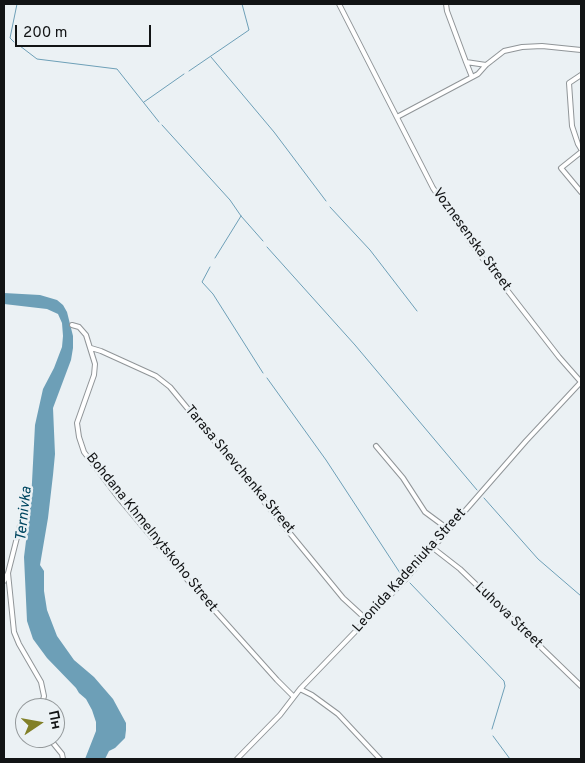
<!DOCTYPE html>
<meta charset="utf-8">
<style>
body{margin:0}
#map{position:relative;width:585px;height:763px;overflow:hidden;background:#ebf1f4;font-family:Overpass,sans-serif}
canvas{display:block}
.frame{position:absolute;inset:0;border:5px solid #121415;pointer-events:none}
.north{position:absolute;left:15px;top:698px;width:50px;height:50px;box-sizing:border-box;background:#ebf1f4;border:1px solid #94999b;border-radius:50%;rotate:78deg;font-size:14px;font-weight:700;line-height:20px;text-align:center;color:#121415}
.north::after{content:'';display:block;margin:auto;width:18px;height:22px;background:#828028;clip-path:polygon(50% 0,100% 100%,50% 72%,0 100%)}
.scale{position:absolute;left:15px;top:25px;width:136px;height:22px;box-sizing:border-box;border:2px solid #121415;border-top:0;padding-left:6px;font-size:15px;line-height:18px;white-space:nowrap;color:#121415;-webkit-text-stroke:4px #ebf1f4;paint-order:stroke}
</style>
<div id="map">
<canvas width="585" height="763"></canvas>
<div class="frame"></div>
<div class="north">Пн</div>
<div class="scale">200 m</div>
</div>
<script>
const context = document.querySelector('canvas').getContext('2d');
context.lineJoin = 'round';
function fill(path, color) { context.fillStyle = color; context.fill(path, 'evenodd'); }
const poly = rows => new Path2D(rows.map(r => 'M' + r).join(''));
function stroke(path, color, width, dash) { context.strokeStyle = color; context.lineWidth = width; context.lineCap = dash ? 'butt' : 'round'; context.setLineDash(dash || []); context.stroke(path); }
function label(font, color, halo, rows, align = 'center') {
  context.font = font + ' Overpass,sans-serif'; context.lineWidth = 5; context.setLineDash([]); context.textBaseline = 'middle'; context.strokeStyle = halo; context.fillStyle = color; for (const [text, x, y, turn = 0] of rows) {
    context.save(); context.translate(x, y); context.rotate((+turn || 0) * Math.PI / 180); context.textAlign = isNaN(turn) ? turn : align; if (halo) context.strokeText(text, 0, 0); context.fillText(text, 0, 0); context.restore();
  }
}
fill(poly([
 [4,293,40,295,57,300,63,305,67,312,73,336,73,348,71,360,53,408,55,454,53,475,48,518,40,565,44,571,44,591,47,610,57,636,74,660,94,677,113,699,126,723,126,730,125,738,115,748,109,751,105,759,85,759,96,731,96,722,92,710,86,699,79,693,76,688,47,658,33,639,27,621,24,557,31,501,35,425,43,389,54,368,62,347,63,336,62,323,58,314,47,309,4,304]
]), '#6d9fb7');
stroke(poly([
 [14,42,10,38,17,4],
 [20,46,37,59,117,69,159,122],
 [211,57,274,132,326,201],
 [189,71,249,30,242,4],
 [144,102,184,74],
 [162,125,230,200,241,216,263,241],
 [330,207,370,250,417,311],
 [267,247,355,345,477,490],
 [215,258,241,216],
 [210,267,202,282,213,294,263,373],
 [267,378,326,460,402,576],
 [484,498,538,559,581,596],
 [410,583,504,681,505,686,492,729],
 [493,736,510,759]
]), '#6d9fb7', 1);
const minor = poly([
 [339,4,433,188,473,246,559,357,581,382],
 [446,4,447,11,466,62,486,65],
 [466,62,472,77],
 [581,75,569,83,572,126,578,144,581,149],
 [397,117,478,74,486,65,504,51,522,47,542,46,581,50],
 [581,152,561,168,581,192],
 [72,325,79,327,86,335,95,364,94,375,77,423,79,437,84,452,118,497,191,584,277,680,293,696],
 [91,348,101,351,156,376,170,387,343,598,367,620],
 [376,446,403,478,425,512,448,529],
 [433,548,460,569,581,686],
 [8,573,14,632,19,644,41,682,44,696,41,708],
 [4,581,8,573,28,494],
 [300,689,312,695,338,714,380,759],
 [49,738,62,754,63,759],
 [237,759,280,715,300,689,403,582,526,441,581,382]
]);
stroke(minor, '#909598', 6);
stroke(minor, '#fff', 4);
label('14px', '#121415', '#ebf1f4', [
 ["Voznesenska Street",471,240,54],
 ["Tarasa Shevchenka Street",239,470,50],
 ["Bohdana Khmelnytskoho Street",151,533,51],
 ["Leonida Kadeniuka Street",410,571,-48],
 ["Luhova Street",508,616,44]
]);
label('italic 15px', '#004761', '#ebf1f4', [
 ["Ternivka",25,514,-84]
]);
</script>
